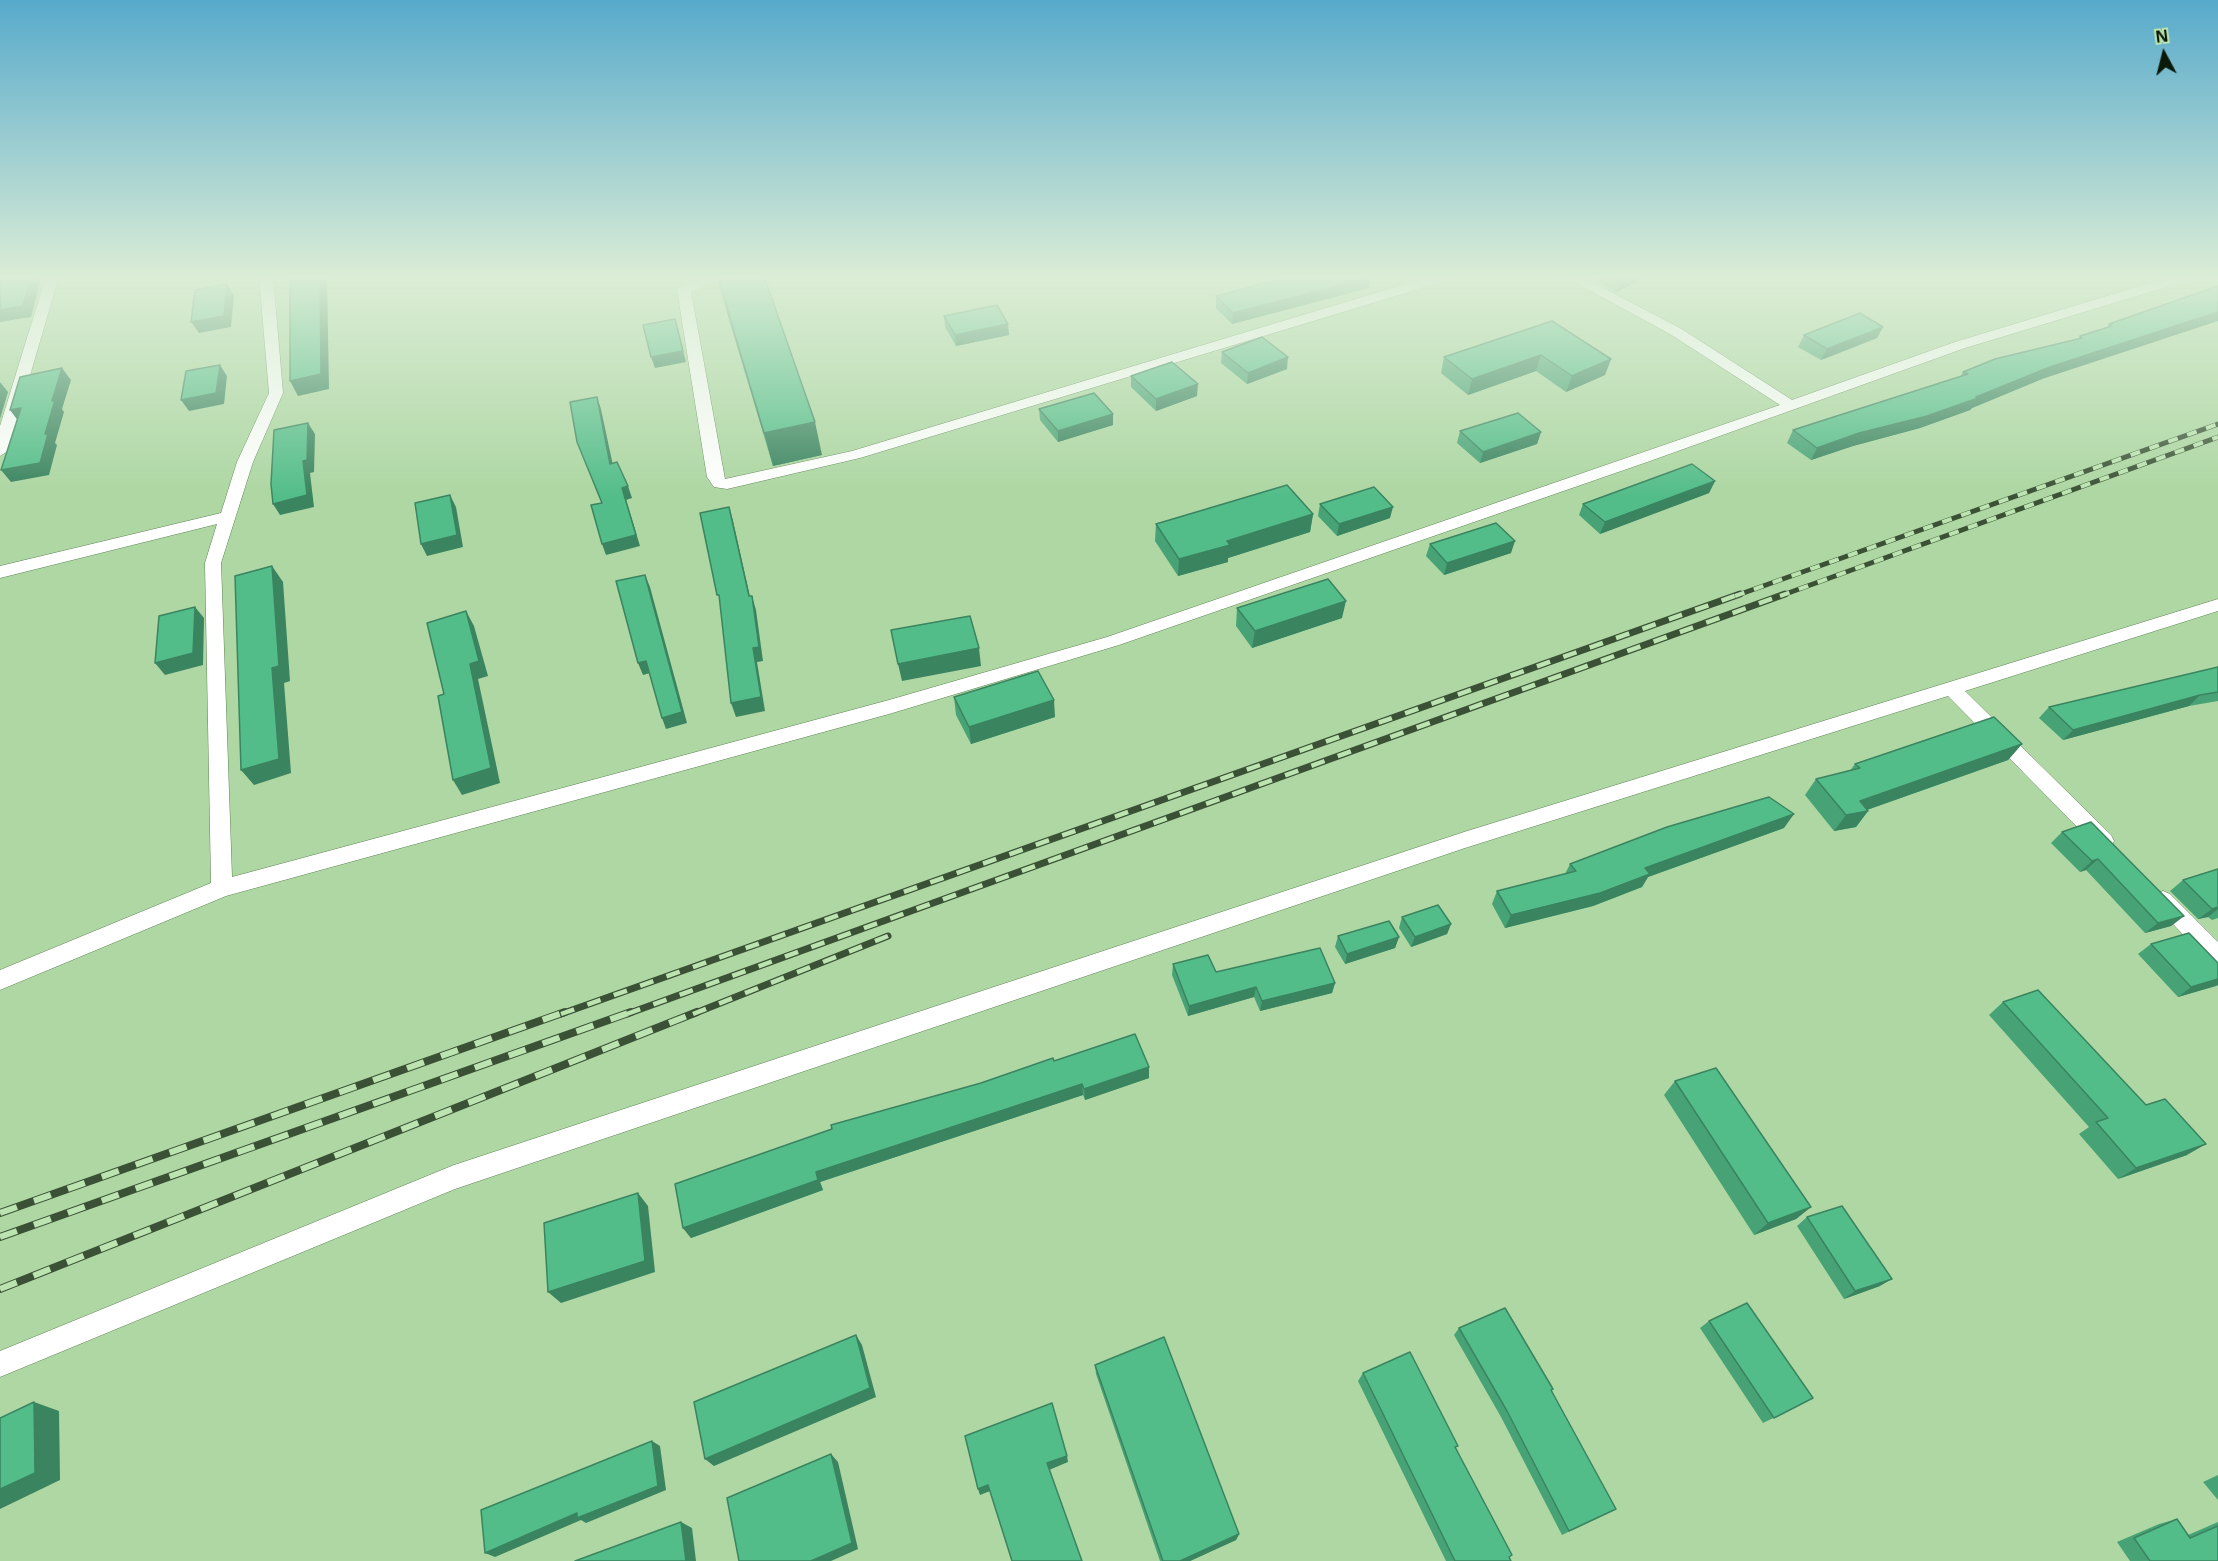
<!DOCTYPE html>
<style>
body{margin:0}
#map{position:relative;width:2218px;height:1561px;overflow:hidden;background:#aed7a3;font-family:"Open Sans",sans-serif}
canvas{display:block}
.north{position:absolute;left:2134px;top:24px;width:60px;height:60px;-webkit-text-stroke:4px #bbe4b0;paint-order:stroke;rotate:353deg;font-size:16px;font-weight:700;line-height:24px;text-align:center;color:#0b1a08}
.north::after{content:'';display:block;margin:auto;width:21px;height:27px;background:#0b1a08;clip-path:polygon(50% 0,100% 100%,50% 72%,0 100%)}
</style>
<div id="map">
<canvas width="2218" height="1561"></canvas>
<div class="north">N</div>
</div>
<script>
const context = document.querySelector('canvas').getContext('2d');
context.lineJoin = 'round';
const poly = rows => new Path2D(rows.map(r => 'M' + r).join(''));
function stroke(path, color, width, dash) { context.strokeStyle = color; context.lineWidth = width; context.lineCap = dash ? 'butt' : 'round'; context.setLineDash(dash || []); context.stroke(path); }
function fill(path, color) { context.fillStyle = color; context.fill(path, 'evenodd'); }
const minor = poly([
 [46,276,59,276,8,451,0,456,0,426,46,276],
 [259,276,273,276,283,393,253,462,221,563,232,877,889,700,1107,637,1780,405,1670,334,1563,276,1580,276,1680,328,1792,400,1955,342,2173,276,2194,276,2193,279,1965,348,1650,461,1119,645,889,714,226,896,0,990,0,970,211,883,205,563,217,524,0,578,0,566,221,513,237,462,269,393,259,276],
 [709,276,728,276,691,292,725,479,852,451,1432,276,1453,276,1452,279,860,458,727,489,714,487,707,477,677,290,679,287,709,276],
 [2218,599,2218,611,1965,691,2111,835,2114,841,2111,847,2104,849,2097,847,1948,696,1465,848,455,1189,0,1377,0,1351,454,1165,1464,832,2218,599],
 [2163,891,2170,894,2218,942,2218,965,2210,963,2156,906,2152,900,2156,894,2163,891]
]);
stroke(minor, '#5d8354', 1);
fill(minor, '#fff');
const railFar2 = poly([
 [1735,596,2218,424],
 [1780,596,2218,437]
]);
const railFar1 = poly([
 [561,1014,1740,594],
 [627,1014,1785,594],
 [693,1014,888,936]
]);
const rail = poly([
 [0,1213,565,1012],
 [0,1237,631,1012],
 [0,1289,697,1012]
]);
stroke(railFar2, '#3a5135', 5);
stroke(railFar1, '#3a5135', 7);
stroke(rail, '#3a5135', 8);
stroke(railFar2, '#bbe4b0', 4, [10]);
stroke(railFar1, '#bbe4b0', 4.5, [14]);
stroke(rail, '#bbe4b0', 6, [18]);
fill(poly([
 [1587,276,1648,276,1617,292],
 [1371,277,1369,288,1232,324,1216,308,1216,296],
 [719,281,822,455,773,466,727,313],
 [2218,286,2042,379,1972,408,1970,410,1920,428,1853,446,1811,460,1787,443,1793,430,1960,377,1963,372,2078,339,2080,336,2107,328,2109,324],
 [944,316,1009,335,956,346,945,327],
 [1552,321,1611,359,1605,375,1566,392,1536,371,1468,395,1441,373,1444,357],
 [1883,327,1877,338,1821,360,1798,347,1804,335],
 [1222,352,1287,369,1247,384,1221,363],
 [1131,376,1197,396,1156,411,1131,387],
 [1039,409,1113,425,1058,442,1040,420],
 [1460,431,1541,432,1537,444,1480,463,1457,443],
 [1715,481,1709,493,1600,534,1579,515,1583,504],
 [1320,504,1390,518,1337,536,1318,516],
 [1313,514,1310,532,1228,558,1228,562,1178,576,1155,541,1156,524],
 [1430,544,1511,553,1444,575,1426,556],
 [1237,608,1342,618,1252,648,1236,626],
 [2218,667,2218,701,2189,706,2063,740,2039,718,2049,707],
 [954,697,1055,717,971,744,956,715],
 [2022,744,2008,760,1867,810,1868,811,1856,827,1834,831,1805,795,1816,779,1850,771,1855,764],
 [1784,828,1648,877,1642,887,1593,906,1505,928,1492,904,1497,891,1565,874,1570,864],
 [2062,832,2184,916,2171,926,2145,933,2086,870,2080,872,2051,843],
 [2218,869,2218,918,2212,920,2208,917,2198,919,2170,891,2183,880],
 [1402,917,1451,924,1447,934,1411,947,1399,928],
 [1338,936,1399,937,1395,948,1345,964,1335,947],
 [2151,944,2218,963,2218,985,2178,997,2138,954],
 [1173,964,1216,972,1335,983,1332,993,1260,1011,1254,997,1188,1016,1172,975],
 [2003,1002,2187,1155,2118,1179,2079,1134,2089,1127,1989,1015],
 [1054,1061,1149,1067,1149,1078,1085,1100,1083,1095,820,1182,823,1190,691,1238,683,1228,981,1083],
 [1675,1081,1811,1207,1796,1219,1754,1235,1664,1095],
 [1807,1217,1880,1286,1844,1299,1797,1226],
 [1709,1321,1802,1404,1763,1423,1700,1328],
 [1459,1328,1551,1391,1616,1509,1562,1535,1501,1417,1454,1335],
 [1095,1365,1239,1534,1236,1540,1190,1561,1160,1561,1096,1374],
 [1363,1373,1456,1448,1511,1561,1446,1561,1358,1381],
 [2218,1475,2218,1500,2203,1482],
 [2177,1519,2188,1535,2218,1522,2218,1561,2130,1561,2117,1542,2159,1524]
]), '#47a376');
fill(poly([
 [31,276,42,276,31,317,0,322,0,310],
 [320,276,327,276,329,389,298,396,290,381],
 [1629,276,1648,276,1617,292,1621,280],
 [1371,277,1369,288,1232,324,1233,313],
 [227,284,234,295,231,327,199,333,191,322],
 [2218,312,2218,321,2042,379,1972,408,1970,410,1920,428,1853,446,1811,460,1817,448,1859,433,1976,397,2050,367],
 [675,319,686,362,655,368,651,357],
 [1008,324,1009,335,956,346,955,335],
 [1883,327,1877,338,1821,360,1827,349],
 [1541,355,1536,371,1468,395,1472,379],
 [1288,357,1287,369,1247,384,1248,373],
 [1611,359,1605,375,1566,392,1572,376],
 [220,365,227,376,224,404,189,411,181,400],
 [62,368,71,380,62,409,64,412,55,443,57,445,49,475,11,482,1,470,52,401],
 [0,382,8,392,0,419],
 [1198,384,1197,396,1156,411,1156,399],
 [597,397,601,409,615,475,610,464],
 [21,408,19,422,10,410],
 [1113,414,1113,425,1058,442,1058,431],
 [815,422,822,455,773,466,764,433],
 [308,423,315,434,314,472,310,473,314,507,280,515,273,504,303,461],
 [1541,432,1537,444,1480,463,1483,452],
 [1715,481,1709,493,1600,534,1605,522],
 [628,486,632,498,626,500,640,546,606,555,602,544,622,488],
 [450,495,456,507,463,547,427,556,421,544],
 [729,507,733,521,753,610,749,596],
 [1393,507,1390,518,1337,536,1339,524],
 [1313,514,1310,532,1228,558,1228,562,1178,576,1179,559,1227,541],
 [1515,541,1511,553,1444,575,1447,563],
 [272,566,283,582,290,681,284,683,291,773,254,785,241,770,272,668],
 [645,575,650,587,687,723,666,729,662,718],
 [752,596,756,610,763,661,757,662,765,711,736,717,731,703,753,648],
 [1346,601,1342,618,1252,648,1255,631],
 [195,607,204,618,203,665,165,675,155,663],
 [466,611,474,626,488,676,478,679,500,783,462,795,453,780,470,664],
 [979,648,981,666,902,681,898,664],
 [646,661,650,673,643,675,638,663],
 [2200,695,2189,706,2063,740,2073,730],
 [1054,700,1055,717,971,744,969,727],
 [2022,744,2008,760,1858,813,1868,811,1856,827,1834,831,1846,815,1860,801],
 [1794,814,1784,828,1648,877,1642,887,1593,906,1505,928,1511,915],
 [2098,859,2086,870,2080,872,2092,861],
 [2218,907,2218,909,2208,917,2198,919,2212,909],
 [2184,916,2171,926,2145,933,2158,923],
 [1451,924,1447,934,1411,947,1415,937],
 [1399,937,1395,948,1345,964,1347,954],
 [2218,979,2218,985,2216,986,2178,997,2191,987],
 [1335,983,1332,993,1260,1011,1262,1001],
 [1256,987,1254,997,1188,1016,1189,1006],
 [1149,1067,1149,1078,1085,1100,1084,1089],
 [1082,1084,1083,1095,820,1182,823,1190,691,1238,683,1228,816,1172],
 [2206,1144,2187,1155,2118,1179,2136,1168],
 [638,1193,648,1206,655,1272,561,1303,548,1292],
 [1811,1207,1796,1219,1754,1235,1768,1223],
 [1892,1279,1880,1286,1844,1299,1855,1291],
 [856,1335,862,1345,876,1397,714,1466,705,1459],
 [34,1402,59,1411,60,1480,0,1509,0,1489],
 [652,1441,660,1446,666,1490,586,1523,581,1520,495,1557,485,1553,577,1513],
 [831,1454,838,1462,858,1549,831,1561,811,1561],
 [1067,1456,1068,1462,1049,1470,1047,1463],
 [988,1485,990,1491,980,1495,978,1489],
 [681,1522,692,1528,696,1561,686,1561],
 [1239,1534,1236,1540,1190,1561,1180,1561]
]), '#3a8460');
const building = poly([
 [0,276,31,276,23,306,0,310,0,276],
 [290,276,320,276,321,374,290,381,290,276],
 [745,276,764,276,815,422,764,433,719,281,745,276],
 [1291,276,1370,276,1371,277,1233,313,1216,296,1291,276],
 [1613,276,1629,276,1621,280,1613,276],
 [227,284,224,316,191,322,195,290,227,284],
 [2218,286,2218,312,2050,367,1976,397,1978,398,1927,416,1859,433,1817,448,1793,430,1968,374,1963,372,1995,359,2082,338,2080,336,2112,326,2109,324,2218,286],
 [997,305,1008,324,955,335,944,316,997,305],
 [1860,313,1883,327,1827,349,1804,335,1860,313],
 [675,319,683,351,651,357,643,325,675,319],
 [1552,321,1611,359,1572,376,1541,355,1472,379,1444,357,1552,321],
 [1262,337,1288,357,1248,373,1222,352,1262,337],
 [1172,362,1198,384,1156,399,1131,376,1172,362],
 [220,365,216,393,181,400,186,371,220,365],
 [62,368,52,401,55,400,45,434,48,434,40,463,1,470,21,408,10,410,20,377,62,368],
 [1094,393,1113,414,1058,431,1039,409,1094,393],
 [597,397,610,464,617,462,628,486,622,488,636,535,602,544,591,505,602,503,577,442,570,402,597,397],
 [1518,413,1541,432,1483,452,1460,431,1518,413],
 [308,423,307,460,303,461,307,495,273,504,271,484,274,430,308,423],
 [1692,464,1715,481,1605,522,1583,504,1692,464],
 [1287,485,1313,514,1227,541,1230,545,1179,559,1156,524,1287,485],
 [1374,487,1393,507,1339,524,1320,504,1374,487],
 [450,495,457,535,421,544,415,503,450,495],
 [729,507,749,596,752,596,759,647,753,648,761,697,731,703,719,595,717,595,700,513,729,507],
 [1496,523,1515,541,1447,563,1430,544,1496,523],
 [272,566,279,666,272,668,279,759,241,770,235,576,272,566],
 [645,575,682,712,662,718,646,661,638,663,616,581,645,575],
 [1328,579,1346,601,1255,631,1237,608,1328,579],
 [195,607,193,653,155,663,159,616,195,607],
 [466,611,479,661,470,664,491,768,453,780,438,696,444,694,427,623,466,611],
 [970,616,979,648,898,664,891,630,970,616],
 [2218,667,2218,692,2200,695,2073,730,2049,707,2218,667],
 [1038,671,1054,700,969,727,954,697,1038,671],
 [1994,717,2022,744,1860,801,1868,811,1846,815,1816,779,1860,768,1855,764,1994,717],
 [1769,797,1794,814,1645,868,1650,874,1600,893,1511,915,1497,891,1576,871,1570,864,1667,827,1769,797],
 [2091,822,2184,916,2158,923,2098,859,2092,861,2062,832,2091,822],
 [2218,869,2218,907,2212,909,2183,880,2218,869],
 [1438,905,1451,924,1415,937,1402,917,1438,905],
 [1389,921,1399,937,1347,954,1338,936,1389,921],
 [2189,933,2218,963,2218,979,2191,987,2151,944,2189,933],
 [1320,948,1335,983,1262,1001,1256,987,1189,1006,1173,964,1208,955,1216,972,1320,948],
 [2038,990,2146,1105,2165,1099,2206,1144,2136,1168,2096,1122,2108,1118,2003,1002,2038,990],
 [1135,1034,1149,1067,1084,1089,1082,1084,816,1172,818,1180,683,1228,675,1184,832,1129,831,1125,981,1083,1053,1058,1054,1061,1135,1034],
 [1716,1068,1811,1207,1768,1223,1675,1081,1716,1068],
 [638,1193,645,1261,548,1292,544,1223,638,1193],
 [1842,1206,1892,1279,1855,1291,1807,1217,1842,1206],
 [1747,1303,1813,1398,1774,1418,1709,1321,1747,1303],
 [1505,1308,1553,1389,1551,1390,1616,1509,1569,1531,1507,1411,1459,1328,1505,1308],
 [856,1335,870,1388,705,1459,694,1402,856,1335],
 [1164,1337,1239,1534,1180,1561,1163,1561,1095,1365,1164,1337],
 [1410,1352,1458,1446,1455,1447,1512,1555,1509,1557,1511,1561,1455,1561,1363,1373,1410,1352],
 [34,1402,35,1473,0,1489,0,1418,34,1402],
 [1052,1403,1067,1456,1047,1463,1082,1561,1012,1561,988,1485,978,1489,965,1436,1052,1403],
 [652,1441,658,1486,577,1518,577,1513,485,1553,481,1510,652,1441],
 [831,1454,852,1543,811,1561,739,1561,727,1498,831,1454],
 [2177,1519,2190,1538,2218,1526,2218,1561,2150,1561,2134,1538,2177,1519],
 [681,1522,686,1561,575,1561,681,1522]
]);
fill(building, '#53bd89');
stroke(building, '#3a8460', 1.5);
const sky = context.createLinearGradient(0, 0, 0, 495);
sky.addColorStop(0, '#57aacb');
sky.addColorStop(0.56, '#dbedd6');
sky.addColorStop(1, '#dbedd600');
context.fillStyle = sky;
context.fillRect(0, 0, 2218, 495);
</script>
